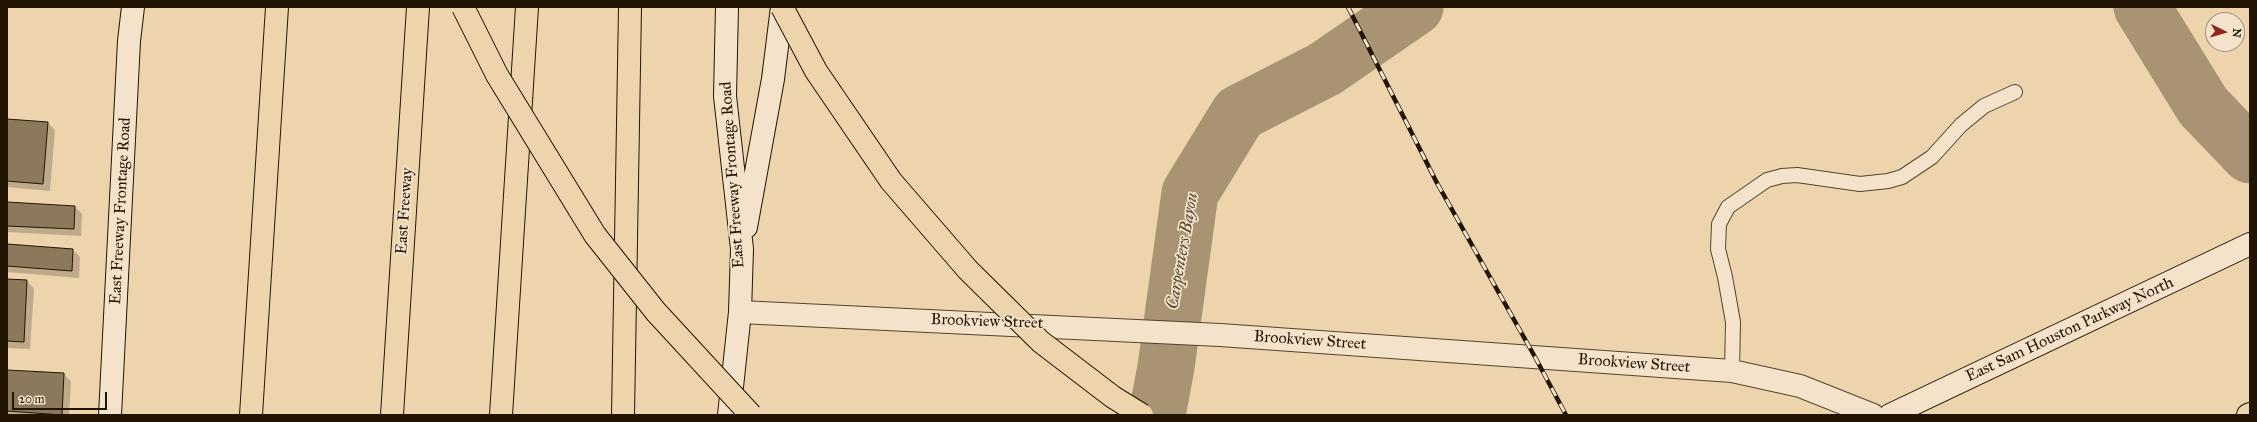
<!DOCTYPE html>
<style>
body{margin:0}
#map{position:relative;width:2257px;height:422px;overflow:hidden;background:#eed4ad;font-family:"IM FELL Great Primer",serif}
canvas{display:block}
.frame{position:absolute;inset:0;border:8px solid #211403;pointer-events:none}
.north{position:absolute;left:2205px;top:12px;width:40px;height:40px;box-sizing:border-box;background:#f4e3ca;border:1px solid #a0907a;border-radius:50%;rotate:95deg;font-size:11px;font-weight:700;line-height:16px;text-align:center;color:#211403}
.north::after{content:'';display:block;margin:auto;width:14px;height:18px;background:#8f2418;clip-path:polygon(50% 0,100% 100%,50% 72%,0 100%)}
.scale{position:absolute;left:12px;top:392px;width:95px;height:18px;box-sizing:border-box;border:2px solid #211403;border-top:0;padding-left:5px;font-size:12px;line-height:14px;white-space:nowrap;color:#211403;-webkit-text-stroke:3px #f4e3ca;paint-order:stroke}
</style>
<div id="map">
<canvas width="2257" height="422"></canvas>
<div class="frame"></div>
<div class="north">N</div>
<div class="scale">20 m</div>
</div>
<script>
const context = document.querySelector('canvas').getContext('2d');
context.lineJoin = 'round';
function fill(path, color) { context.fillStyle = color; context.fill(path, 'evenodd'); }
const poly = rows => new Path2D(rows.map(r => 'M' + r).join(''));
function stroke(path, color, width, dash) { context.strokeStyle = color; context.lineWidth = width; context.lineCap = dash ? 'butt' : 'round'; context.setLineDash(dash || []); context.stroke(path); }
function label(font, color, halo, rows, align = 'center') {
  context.font = font + ' "IM FELL Great Primer",serif'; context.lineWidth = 3.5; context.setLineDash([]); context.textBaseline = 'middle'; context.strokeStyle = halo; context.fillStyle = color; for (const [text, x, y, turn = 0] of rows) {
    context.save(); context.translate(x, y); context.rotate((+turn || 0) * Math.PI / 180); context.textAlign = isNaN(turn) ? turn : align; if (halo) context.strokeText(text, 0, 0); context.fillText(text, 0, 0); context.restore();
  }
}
fill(poly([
 [7,120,48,123,55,130,50,191,7,187],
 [7,203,75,207,82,214,81,236,7,232],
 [7,245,73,250,80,257,79,278,7,272],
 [7,280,27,281,34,289,30,349,7,348],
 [7,371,64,374,71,382,69,415,7,415]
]), '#0003');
stroke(poly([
 [2142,7,2203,106,2250,155],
 [1157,415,1166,367,1190,193,1239,113,1325,69,1415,7]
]), '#a89373', 57);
const building = poly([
 [7,119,48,122,43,184,7,181,7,119],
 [7,202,75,206,74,229,7,226,7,202],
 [7,244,73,249,72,271,7,266,7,244],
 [7,279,27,280,24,342,7,341,7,279],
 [7,370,64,373,62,415,7,411,7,370]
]);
fill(building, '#8c785b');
stroke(building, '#211403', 1);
const service = poly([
 [1732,371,1733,322,1725,277,1718,249,1719,224,1728,207,1767,180,1782,176,1797,175,1860,184,1888,181,1902,177,1932,157,1961,125,1984,106,2015,92]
]);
const minor = poly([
 [740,312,1220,335,1732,371,1800,386,1873,415]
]);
const secondary = poly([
 [727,7,725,96,742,249,740,312,729,415],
 [746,227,773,79,782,7],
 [110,415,129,41,133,7],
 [1890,415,2250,244]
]);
const motorway = poly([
 [251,415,277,7],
 [392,415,418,7],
 [501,415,527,7],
 [623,415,630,7],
 [2248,415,2250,414]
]);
stroke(service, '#54442e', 16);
stroke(minor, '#54442e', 24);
stroke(secondary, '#211403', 24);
stroke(motorway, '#211403', 24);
stroke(service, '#f4e3ca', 14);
stroke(minor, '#f4e3ca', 22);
stroke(secondary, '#f4e3ca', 22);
stroke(motorway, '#eed4ad', 22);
const rail = poly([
 [1348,7,1437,183,1535,357,1566,415]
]);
stroke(rail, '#211403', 4.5);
stroke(rail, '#f4e3ca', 3, [9]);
const motorwayBridge = poly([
 [463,7,497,75,595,235,656,312,751,415],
 [782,7,816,71,891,181,968,270,1041,342,1113,397,1142,415]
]);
stroke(motorwayBridge, '#211403', 24, []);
stroke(motorwayBridge, '#eed4ad', 22);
label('16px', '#211403', '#f4e3ca', [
 ["East Freeway Frontage Road",733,175,-94],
 ["East Freeway Frontage Road",121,211,-87],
 ["East Freeway",405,211,-86],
 ["Brookview Street",987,322,2],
 ["East Sam Houston Parkway North",2070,330,-25],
 ["Brookview Street",1310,341,4],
 ["Brookview Street",1634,364,4]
]);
label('italic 17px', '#574730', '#f4e3ca', [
 ["Carpenters Bayou",1183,251,-80]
]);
</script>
